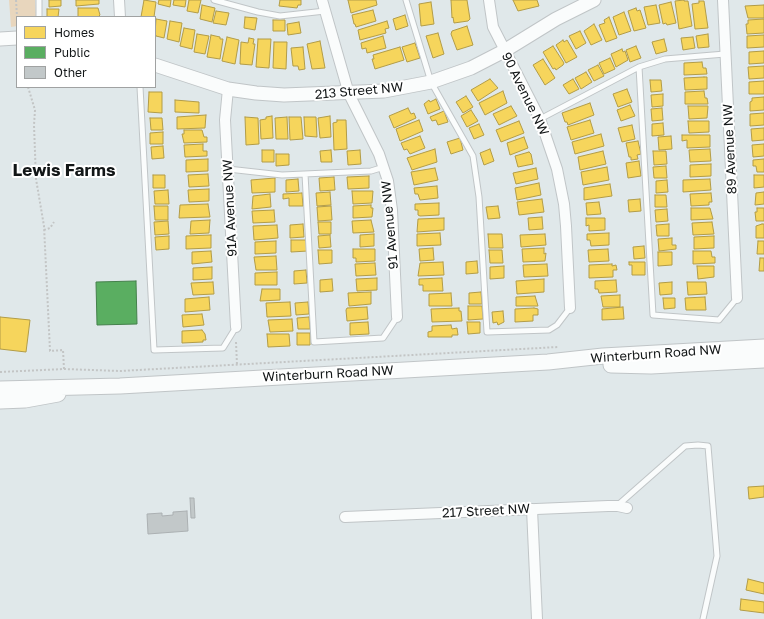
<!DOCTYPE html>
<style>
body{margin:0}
#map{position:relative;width:764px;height:619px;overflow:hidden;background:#e0e8ea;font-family:"Golos Text",sans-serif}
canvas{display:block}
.legend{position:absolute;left:16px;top:16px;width:140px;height:72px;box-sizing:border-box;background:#fff;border:1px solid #a0a2a2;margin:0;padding:5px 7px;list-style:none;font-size:12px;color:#121617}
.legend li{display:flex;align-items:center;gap:8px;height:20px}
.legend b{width:20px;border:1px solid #a0a2a2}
</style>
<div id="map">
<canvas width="764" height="619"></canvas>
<ul class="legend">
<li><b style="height:11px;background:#f6d55c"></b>Homes</li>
<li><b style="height:11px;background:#5aae61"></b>Public</li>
<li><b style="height:11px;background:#c2c8c9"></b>Other</li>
</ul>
</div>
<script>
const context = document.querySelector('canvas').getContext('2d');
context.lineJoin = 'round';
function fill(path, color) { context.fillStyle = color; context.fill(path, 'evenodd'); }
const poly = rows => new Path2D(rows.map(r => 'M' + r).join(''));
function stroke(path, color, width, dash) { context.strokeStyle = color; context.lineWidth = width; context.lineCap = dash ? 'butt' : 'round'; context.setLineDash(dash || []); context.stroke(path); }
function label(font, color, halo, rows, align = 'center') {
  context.font = font + ' "Golos Text",sans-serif'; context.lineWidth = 4; context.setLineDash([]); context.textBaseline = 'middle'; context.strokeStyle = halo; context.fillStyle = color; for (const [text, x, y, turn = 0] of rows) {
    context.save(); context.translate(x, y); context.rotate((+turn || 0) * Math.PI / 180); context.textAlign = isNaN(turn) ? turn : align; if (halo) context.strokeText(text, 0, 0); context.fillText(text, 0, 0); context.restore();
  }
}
fill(poly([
 [9,0,35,0,36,17,17,17,17,26,11,27]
]), '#e8d6bd');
const homes = poly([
 [49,0,61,0,61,6,49,7,49,0],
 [76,0,99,0,99,4,76,6,76,0],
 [144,0,156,2,154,17,141,17,144,0],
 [159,0,171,0,170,7,158,4,159,0],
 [174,0,186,0,185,7,173,5,174,0],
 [189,0,201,0,198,13,187,11,189,0],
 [280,0,301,0,301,5,298,5,297,8,279,6,280,0],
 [348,0,376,0,377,5,351,13,348,0],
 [451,0,467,0,470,19,468,21,454,23,453,17,452,18,451,0],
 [513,0,537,0,539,6,518,11,513,0],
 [684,0,684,1,688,1,692,26,679,29,675,1,684,0],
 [699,1,704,1,708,28,695,29,692,4,699,3,699,1],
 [431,2,434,24,421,26,419,4,431,2],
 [671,2,676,23,667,25,666,23,663,24,659,5,671,2],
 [202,5,215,8,212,22,200,19,202,5],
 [656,5,660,23,648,25,644,7,656,5],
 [764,5,764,18,748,18,745,6,764,5],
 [78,8,98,8,100,15,98,17,78,17,78,8],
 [636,8,637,11,640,10,646,28,634,31,628,11,636,8],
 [47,9,59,9,58,17,47,17,47,9],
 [373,10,376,21,356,27,355,24,354,24,352,15,373,10],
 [216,11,229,13,226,25,213,23,216,11],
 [624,12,631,31,619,35,613,17,624,12],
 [405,15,408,26,396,30,393,19,405,15],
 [245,17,257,18,255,30,244,28,245,17],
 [609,17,617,38,606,42,599,25,605,23,604,20,609,17],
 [156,19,167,21,164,38,156,36,155,34,156,19],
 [764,19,764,33,747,34,746,24,748,24,748,20,764,19],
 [273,20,285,20,285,31,273,31,273,20],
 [170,21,182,23,179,42,167,39,170,21],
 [387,21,389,28,385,29,386,33,360,40,358,30,387,21],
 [299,22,301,33,288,35,287,24,299,22],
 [594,24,602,40,591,45,584,31,594,24],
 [467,26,473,45,457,50,451,34,452,31,467,26],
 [184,28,195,30,192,49,180,46,184,28],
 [580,31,586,43,576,49,569,36,580,31],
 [438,33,444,54,433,58,426,36,438,33],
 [197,34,209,36,205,54,194,52,197,34],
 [708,34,709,47,698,48,696,36,708,34],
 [211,35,220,37,220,39,223,39,220,59,207,57,211,35],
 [764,35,764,47,747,48,747,36,764,35],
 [383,36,386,48,367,53,366,48,362,49,361,43,383,36],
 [227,37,239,40,235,64,222,61,227,37],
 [693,37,695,48,683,50,681,38,693,37],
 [249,38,254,39,253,44,255,44,252,65,240,64,241,42,248,43,249,38],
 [258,39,271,39,269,68,256,67,258,39],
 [664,39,667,51,656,54,652,42,664,39],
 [563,40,564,42,567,40,577,57,566,63,556,45,563,40],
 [320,41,325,68,312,69,307,44,320,41],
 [274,42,287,42,286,69,273,68,274,42],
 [415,43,420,58,407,62,402,47,415,43],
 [553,46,564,63,563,65,556,70,555,68,553,69,543,52,553,46],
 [636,46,641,58,630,62,626,50,636,46],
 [303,47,305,69,299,70,298,66,293,66,291,48,303,47],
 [400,47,404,60,375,69,372,59,374,59,373,55,400,47],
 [622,49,623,52,625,51,628,60,616,67,611,54,622,49],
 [764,51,764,63,749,64,749,52,764,51],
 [610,58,615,69,604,74,599,63,610,58],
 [543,59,555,78,545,85,533,65,543,59],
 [702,62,703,68,706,68,707,74,684,75,684,63,702,62],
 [598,65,604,76,594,81,588,70,598,65],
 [764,66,764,78,749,79,748,67,764,66],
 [586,72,592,82,581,89,575,78,586,72],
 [704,77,707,77,707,89,685,90,684,78,704,77],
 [490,79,498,88,478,101,471,90,490,79],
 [573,79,579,89,569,94,563,85,573,79],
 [650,80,661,80,662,91,651,92,650,80],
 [764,81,764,94,749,94,749,82,764,81],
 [627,89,632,102,618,107,613,94,627,89],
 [503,91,507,103,485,115,479,103,503,91],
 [704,91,705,98,707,98,708,104,685,104,685,92,704,91],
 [149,92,162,92,162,113,148,112,149,92],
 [663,94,663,106,652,107,651,95,663,94],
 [466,96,473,107,463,113,456,102,466,96],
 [764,97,764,110,750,111,750,102,752,101,752,98,764,97],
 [436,99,440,109,428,114,424,104,429,100,430,102,436,99],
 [175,100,199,102,199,113,175,112,175,100],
 [590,103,594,115,568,125,567,122,565,122,562,113,590,103],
 [630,105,635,116,621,121,617,110,630,105],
 [511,106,517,116,499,125,493,114,511,106],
 [688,106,708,106,707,118,689,119,688,106],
 [408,108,411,114,414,113,416,118,394,128,389,116,408,108],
 [662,108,663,120,652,121,651,109,662,108],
 [471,110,478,121,467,127,461,116,471,110],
 [444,111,448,122,438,125,436,120,432,121,430,117,444,111],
 [764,113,764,125,750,126,750,114,764,113],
 [206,115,205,128,177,129,177,117,206,115],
 [272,116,273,138,261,139,260,120,266,119,266,117,272,116],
 [330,116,331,137,320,138,318,118,330,116],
 [245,117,258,118,259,144,246,145,245,117],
 [287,117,288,139,276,139,275,118,287,117],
 [289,117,301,117,303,139,290,140,289,117],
 [304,117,316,117,317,137,305,136,304,117],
 [150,118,162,118,163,130,151,130,150,118],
 [337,120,346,120,347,149,334,150,333,123,337,122,337,120],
 [419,120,423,131,400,141,396,129,419,120],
 [590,120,594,133,571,140,567,127,590,120],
 [519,121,524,133,501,142,496,130,519,121],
 [688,121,709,121,709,132,689,133,688,121],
 [663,123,664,135,652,136,652,124,663,123],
 [479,124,484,135,474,139,469,128,479,124],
 [632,125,635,139,622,142,618,128,632,125],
 [764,128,764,140,752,141,751,129,764,128],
 [184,130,202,130,204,137,207,137,207,142,184,143,182,134,184,134,184,130],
 [163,132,163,144,150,144,150,133,163,132],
 [601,134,604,146,575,154,572,142,601,134],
 [682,135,710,135,710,147,687,148,687,140,682,141,682,135],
 [420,136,425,148,410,154,407,149,404,150,401,143,420,136],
 [671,136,672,149,659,150,658,137,671,136],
 [524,137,528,148,510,155,507,143,524,137],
 [460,138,463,150,451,154,447,142,460,138],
 [638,141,641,154,637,155,638,159,631,160,631,157,629,157,626,143,638,141],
 [203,144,203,151,207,151,207,156,185,157,184,145,203,144],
 [764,144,764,156,753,157,752,145,764,144],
 [163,146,164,158,152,159,151,147,163,146],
 [435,149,437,162,412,170,407,158,435,149],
 [490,149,494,161,484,165,480,153,490,149],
 [710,149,711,161,690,162,689,150,710,149],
 [262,150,274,150,274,162,262,162,262,150],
 [331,150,332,162,321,162,320,151,331,150],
 [360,150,361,164,348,165,347,151,360,150],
 [603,151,606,164,580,170,578,157,603,151],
 [653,151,666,151,667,164,654,165,653,151],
 [529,152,531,154,533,164,518,167,515,156,529,152],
 [276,154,289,154,289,165,276,166,276,154],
 [208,159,208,171,186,172,186,160,208,159],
 [764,159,764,172,757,172,756,166,753,166,753,160,764,159],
 [639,161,641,176,628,178,626,163,639,161],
 [711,164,711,176,690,177,690,165,711,164],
 [666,166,667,178,654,178,653,167,666,166],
 [607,167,609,180,583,185,581,172,607,167],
 [435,168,438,180,414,185,411,172,435,168],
 [536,168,538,179,516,184,513,173,536,168],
 [208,174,209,186,189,187,188,175,208,174],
 [153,175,165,175,165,188,153,188,153,175],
 [754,175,764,175,764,187,754,188,754,175],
 [369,176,369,188,348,189,347,177,369,176],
 [334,177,335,190,320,191,319,178,334,177],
 [275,178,275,192,252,193,251,180,275,178],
 [298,179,299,191,286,192,286,180,298,179],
 [710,179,711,190,683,192,683,180,710,179],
 [667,180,668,192,656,193,656,181,667,180],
 [539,183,541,195,517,200,515,188,539,183],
 [610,184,612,196,584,200,584,188,610,184],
 [437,186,438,198,420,200,418,194,415,194,414,188,437,186],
 [209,189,209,201,189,202,188,190,209,189],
 [168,190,169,204,155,204,154,191,168,190],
 [352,191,373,191,372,203,353,204,352,191],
 [330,192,331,205,317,206,316,193,330,192],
 [764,192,764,204,755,205,756,193,764,192],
 [302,193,303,206,289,206,289,198,283,199,283,194,302,193],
 [711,193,712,202,709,202,709,205,691,206,690,194,711,193],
 [270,194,271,207,252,209,253,196,270,194],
 [655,195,666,195,667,207,655,207,655,195],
 [542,199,544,212,519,215,517,202,542,199],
 [640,199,641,211,629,212,628,200,640,199],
 [599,202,601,214,587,215,586,203,599,202],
 [439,203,439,215,420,216,418,215,418,210,415,210,415,204,439,203],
 [208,204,210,217,179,218,180,205,208,204],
 [371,205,371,208,373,208,372,217,353,218,353,206,371,205],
 [154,206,168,206,168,220,155,220,154,206],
 [331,206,332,220,318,221,317,207,331,206],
 [498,206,500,218,488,219,486,207,498,206],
 [691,208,710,208,713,219,691,220,691,208],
 [757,208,764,208,764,221,756,221,755,212,757,212,757,208],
 [667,209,668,221,656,222,655,210,667,209],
 [274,210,275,222,253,223,252,211,274,210],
 [542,217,543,229,529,230,528,218,542,217],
 [444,218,444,230,417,232,418,219,444,218],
 [586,218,605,218,605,230,589,231,589,225,586,226,586,218],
 [210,220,209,233,190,234,191,221,210,220],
 [371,220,374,232,353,233,352,221,371,220],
 [168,221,169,234,155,235,154,222,168,221],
 [318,222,331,222,331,234,319,234,318,222],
 [712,222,714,234,693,235,692,223,712,222],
 [303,224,304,237,290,238,290,225,303,224],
 [669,224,669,236,657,236,656,225,669,224],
 [762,224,764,224,764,238,756,238,756,226,762,224],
 [277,225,278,238,254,240,253,226,277,225],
 [440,233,441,245,417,246,417,234,440,233],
 [609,233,609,245,591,246,590,240,587,240,587,234,609,233],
 [374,234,374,246,360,247,360,235,374,234],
 [488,234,502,234,503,248,489,248,488,234],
 [545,234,546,245,521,247,520,235,545,234],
 [211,235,211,248,186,249,186,236,211,235],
 [330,235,331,247,319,248,318,236,330,235],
 [169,236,169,249,156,250,155,237,169,236],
 [714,236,714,248,694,249,694,237,714,236],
 [672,238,672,245,676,245,676,249,659,251,658,239,672,238],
 [291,240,308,240,308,251,291,252,291,240],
 [276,241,276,253,255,254,255,242,276,241],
 [758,241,764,241,764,254,757,254,758,241],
 [644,246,645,258,634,259,633,247,644,246],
 [433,248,434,260,420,261,419,249,433,248],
 [544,248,544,254,546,253,545,261,523,262,522,249,544,248],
 [353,249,375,249,375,261,356,262,356,258,353,258,353,249],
 [608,249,609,261,589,262,588,250,608,249],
 [318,250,332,250,332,263,319,264,318,250],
 [489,250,502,250,503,263,490,263,489,250],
 [211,251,212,262,192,264,192,252,211,251],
 [693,251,711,251,712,257,715,257,715,263,693,264,693,251],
 [658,252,672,252,672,265,658,266,658,252],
 [276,256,277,270,256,270,254,257,276,256],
 [760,258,764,258,764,271,759,271,760,258],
 [477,261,478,273,466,274,466,262,477,261],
 [443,262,444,275,418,276,420,263,443,262],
 [629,262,645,262,645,275,632,275,632,265,629,265,629,262],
 [375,263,376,275,356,276,355,264,375,263],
 [547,264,548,276,524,277,523,265,547,264],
 [612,264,612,266,616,265,617,270,613,270,613,277,589,278,589,265,612,264],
 [504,266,504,278,490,279,490,267,504,266],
 [697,266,714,266,714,277,698,279,697,266],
 [212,267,212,279,193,280,193,268,212,267],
 [306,270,307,283,294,284,294,271,306,270],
 [277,272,277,285,255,285,255,273,277,272],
 [377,278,377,290,357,291,356,279,377,278],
 [442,278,443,291,423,291,423,285,419,285,419,279,442,278],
 [332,279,333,291,320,292,320,280,332,279],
 [544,279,544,292,517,294,516,281,544,279],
 [616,280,617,292,599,293,598,289,595,289,595,281,616,280],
 [213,282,214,294,193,295,191,283,213,282],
 [672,282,672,294,660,295,659,283,672,282],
 [687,282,706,282,707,294,688,295,687,282],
 [262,289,280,289,280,300,260,301,262,289],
 [371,292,371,304,349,306,348,293,371,292],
 [481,292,482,304,469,304,469,293,481,292],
 [451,293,452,306,429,306,429,294,451,293],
 [620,295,620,307,603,307,601,296,620,295],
 [535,296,538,306,516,306,516,297,535,296],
 [209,297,210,310,185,312,185,299,209,297],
 [705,297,706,310,686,310,685,298,705,297],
 [663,298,675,298,675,308,664,309,663,298],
 [290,302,291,316,267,317,266,303,290,302],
 [308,302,309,314,296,315,295,303,308,302],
 [468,306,482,306,483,319,468,320,468,306],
 [367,307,368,319,347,321,346,310,347,308,367,307],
 [623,307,624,319,602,320,602,309,623,307],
 [459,308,459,311,461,311,462,321,432,322,431,309,459,308],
 [534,308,538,309,538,315,533,315,533,321,515,322,515,309,534,308],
 [503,311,504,322,498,325,497,322,493,323,492,312,503,311],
 [202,314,204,325,183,327,182,315,202,314],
 [0,317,30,320,26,352,0,349,0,317],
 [309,317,310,329,298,329,297,318,309,317],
 [292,319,293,331,270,332,268,320,292,319],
 [368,322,369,334,350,335,350,323,368,322],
 [467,322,480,322,480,333,468,334,467,322],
 [451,325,452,329,457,328,458,335,452,335,452,337,428,337,428,332,432,331,432,326,451,325],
 [202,330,205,334,206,340,203,340,203,342,182,343,182,331,202,330],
 [297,333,310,333,310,345,297,345,297,333],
 [267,334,289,334,290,346,268,347,267,334],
 [764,486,764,497,749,499,748,487,764,486],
 [748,579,764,583,764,594,746,590,748,579],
 [741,599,764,602,764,613,740,610,741,599]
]);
fill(homes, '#f6d55c');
stroke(homes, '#b29c47', 1);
const public = poly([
 [136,281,137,324,97,325,96,282,136,281]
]);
fill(public, '#5aae61');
stroke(public, '#44804b', 1);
const building = poly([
 [190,498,194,498,195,518,191,518,190,498],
 [187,511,188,531,148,534,147,514,162,513,162,516,173,515,173,512,187,511]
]);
fill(building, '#c2c8c9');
stroke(building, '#abb0b2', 1);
const service = poly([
 [39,0,39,17],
 [214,0,258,12,280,16,325,11],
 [406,0,431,82,473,156,479,197,487,332,549,330,557,325,570,308],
 [639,67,653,315,719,320,737,298],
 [140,87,154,350,223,348,236,327],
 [540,119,639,67,665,59,725,54],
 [228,169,282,175,371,171,384,167],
 [305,174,314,342,383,338,397,317],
 [618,505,685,446,698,445,708,446,717,556,703,619]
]);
const minor = poly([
 [119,0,120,17],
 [322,0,349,94,379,154,388,181,392,210,397,317],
 [489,0,493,27,540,119,557,169,564,204,566,226,570,308],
 [723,0,737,298],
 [228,89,225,120,236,327],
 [532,509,537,619],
 [345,517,608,506,618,506,627,508]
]);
const tertiary = poly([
 [0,39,17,38],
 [155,65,228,89,256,93,284,95,384,91,431,82,471,68,504,51,556,19,594,0]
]);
const secondary = poly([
 [611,365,651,366,764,360],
 [0,389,120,386,548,362,603,356,764,347],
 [0,401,25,400,58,394]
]);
stroke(service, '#c0c5c7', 7);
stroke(minor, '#c0c5c7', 12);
stroke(tertiary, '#c0c5c7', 15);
stroke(secondary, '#c0c5c7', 17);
stroke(poly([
 [16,0,17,17],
 [28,87,35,110,34,125,36,179,44,226,50,351,63,350,64,369],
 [44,230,50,228,54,222],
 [236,342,237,365],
 [0,372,64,369,120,371,558,347]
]), '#c3c5c5', 2, [2, 2]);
stroke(service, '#fafcfc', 5);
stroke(minor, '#fafcfc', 10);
stroke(tertiary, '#fafcfc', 13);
stroke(secondary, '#fafcfc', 15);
label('13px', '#121617', '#fff', [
 ["213 Street NW",359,91,-5],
 ["90 Avenue NW",525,94,64],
 ["89 Avenue NW",730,149,-93],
 ["91A Avenue NW",230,208,-93],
 ["91 Avenue NW",390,225,-95],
 ["Winterburn Road NW",656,354,-4],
 ["Winterburn Road NW",328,374,-3],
 ["217 Street NW",486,511,-3]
]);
label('bold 17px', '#121617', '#fff', [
 ["Lewis Farms",64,171]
]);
</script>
